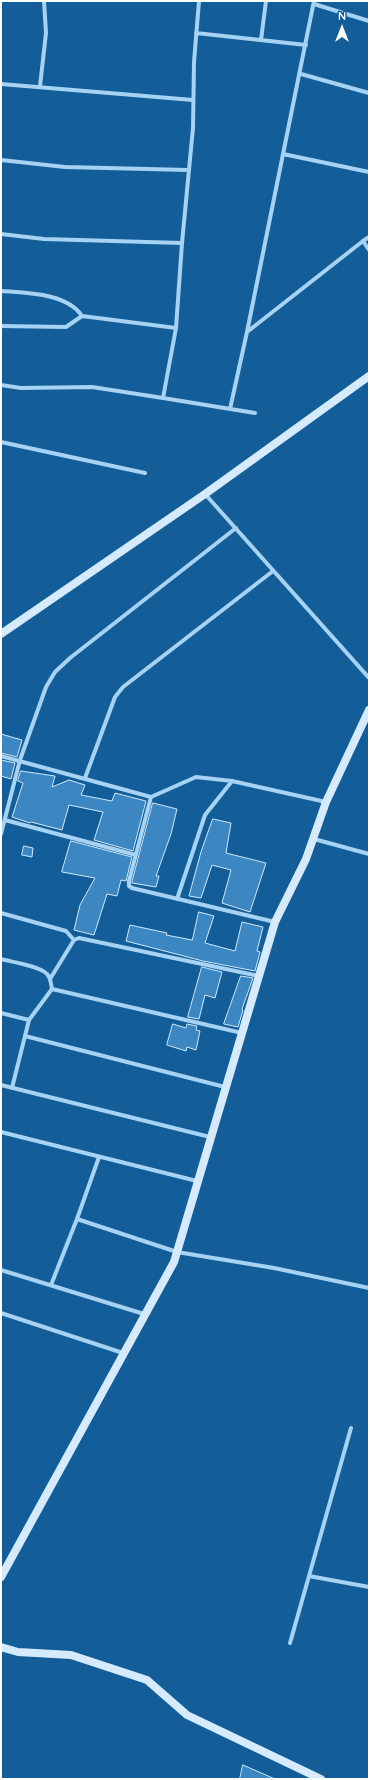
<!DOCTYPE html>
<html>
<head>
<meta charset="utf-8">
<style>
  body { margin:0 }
  #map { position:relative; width:370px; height:1780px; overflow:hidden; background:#135e99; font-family:Quicksand,sans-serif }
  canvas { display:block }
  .frame { position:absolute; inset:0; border:2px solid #fff; pointer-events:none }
  .north { position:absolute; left:322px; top:8px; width:40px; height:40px; -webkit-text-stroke:3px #135e99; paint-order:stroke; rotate:0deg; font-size:11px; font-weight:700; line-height:16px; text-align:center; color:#fff }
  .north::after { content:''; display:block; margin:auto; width:14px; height:18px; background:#fff; clip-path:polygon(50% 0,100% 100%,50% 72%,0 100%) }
</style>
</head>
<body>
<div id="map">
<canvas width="370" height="1780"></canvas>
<div class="frame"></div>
<div class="north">N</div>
</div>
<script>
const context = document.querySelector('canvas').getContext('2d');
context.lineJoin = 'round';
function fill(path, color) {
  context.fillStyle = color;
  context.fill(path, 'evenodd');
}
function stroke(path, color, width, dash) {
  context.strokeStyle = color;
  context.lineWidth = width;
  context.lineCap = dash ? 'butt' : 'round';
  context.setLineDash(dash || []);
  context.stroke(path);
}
const building = new Path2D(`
  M1 734 22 740 17 757 1 753Z
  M1 760 15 763 11 779 1 776Z
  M21 771 55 776 52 787 69 780 85 785 81 795 112 801 115 793 146 801 133 851 94 840 103 812 69 805 62 830 31 822 30 823 12 817 23 783 18 781Z
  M153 803 177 809 171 834 156 876H159L156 887 132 883Z
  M213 819 231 823 226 853 266 863 250 912 222 903 231 870 212 865 201 898 189 896 201 852Z
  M71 841 132 857 126 881 121 880 117 896 107 894 94 935 74 930 80 905 95 878 62 872Z
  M24 846 33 848 32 857 22 855Z
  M199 912 214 916 205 943 235 951 242 922 263 927 257 951 260 952 255 971 203 961 126 941 130 925 167 933 166 935 192 940Z
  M202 967 222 972 215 998 205 995 199 1019 188 1017Z
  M241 976 253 978 242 1009 243 1010 238 1027 224 1024Z
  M173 1024 186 1028 187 1024 197 1026 196 1030 200 1031 196 1050 187 1047 186 1051 167 1045Z
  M243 1765 275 1779H240Z`);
const street = new Path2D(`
  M314 4 369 21
  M196 33 306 45
  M261 40 266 1
  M301 74 369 93
  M1 84 193 100
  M40 86 46 33 44 1
  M283 154 369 172
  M1 160 65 167 188 170
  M1 234 44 239 182 243 176 328 163 398 255 413
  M363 241 369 237
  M182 243 193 128 194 62 199 1
  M1 291C27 293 67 293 82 316
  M1 326 66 327 82 316 176 328
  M247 332 314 1
  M1 385 21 388 92 387 163 398
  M230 409 247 332 363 241 369 250
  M1 442 145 473
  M205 494 369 678
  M1 756 151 797 129 881V886L132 888 275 922
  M85 778 115 697 123 687 273 571
  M151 797 196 777 232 781
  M5 820 136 855
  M1 834 20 760 46 687 55 672 70 658 236 528
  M314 839 369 854
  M177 899 205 815 232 781 326 802
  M1 913 66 931 74 940
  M1 959C12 962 40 966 47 974 51 978 51 984 52 989
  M50 979 74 940 79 938 259 976
  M1 1013 29 1020
  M25 1036 225 1087
  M1 1085 210 1137
  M12 1088 29 1020 52 989 242 1033
  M1 1132 197 1181
  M77 1219 177 1252 274 1268 369 1288
  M1 1270 144 1314
  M51 1285 77 1219 99 1157
  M1 1313 123 1353
  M309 1576 369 1587
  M290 1643 351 1428`);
const secondary = new Path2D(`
  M1 634 205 494 369 376
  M1 1577 174 1262 275 922 306 859 326 802 369 710
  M1 1647 18 1652 71 1655 147 1680 187 1715 321 1779`);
fill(building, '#3c87c1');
stroke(building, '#cee9fd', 1);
stroke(street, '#a6d2f3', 4);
stroke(secondary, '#d5ebfd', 8);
</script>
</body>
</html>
